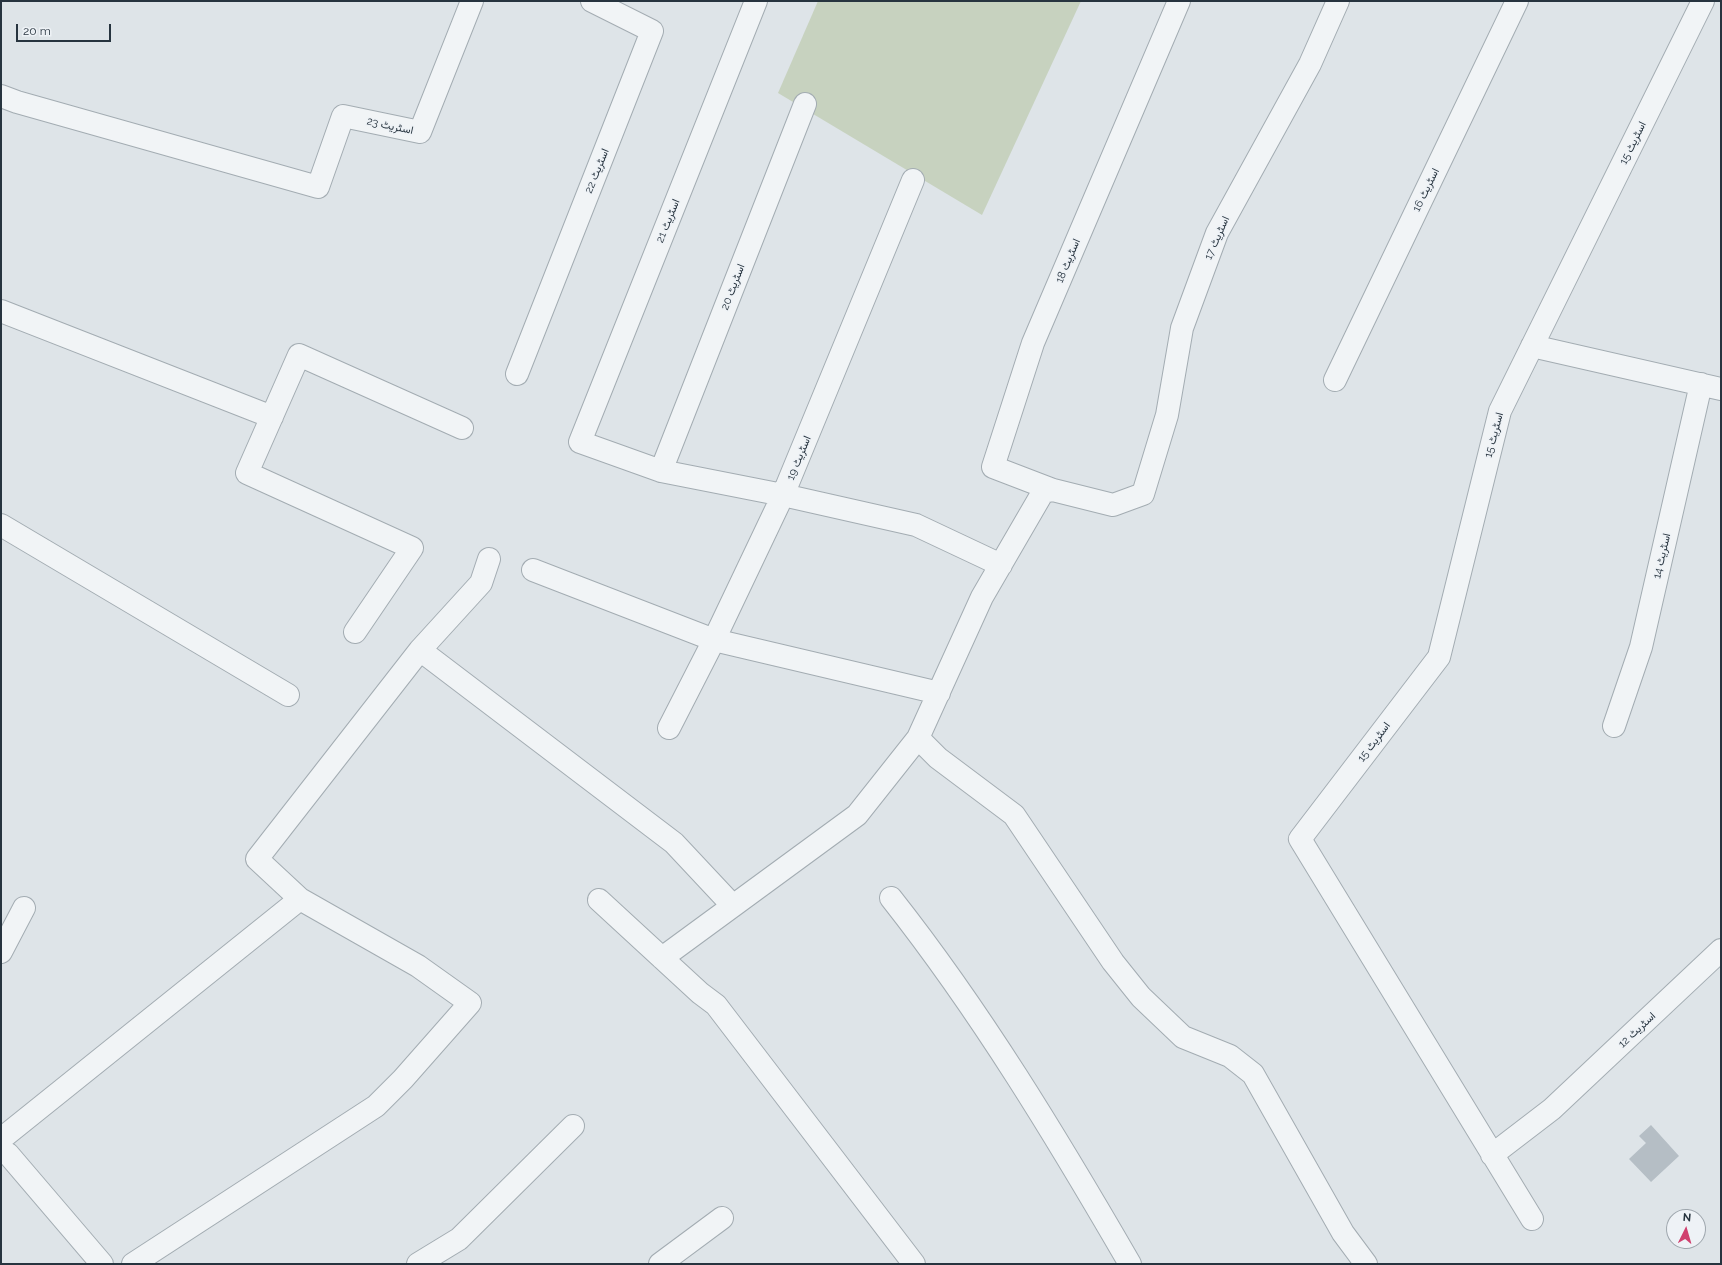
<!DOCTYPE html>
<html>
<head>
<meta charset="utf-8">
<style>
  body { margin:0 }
  #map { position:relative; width:1722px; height:1265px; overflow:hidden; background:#dee4e8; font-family:Raleway,sans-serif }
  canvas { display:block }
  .frame { position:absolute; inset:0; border:2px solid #27343f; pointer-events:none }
  .north { position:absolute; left:1666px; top:1209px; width:40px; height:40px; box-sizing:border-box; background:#eef2f6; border:1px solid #9ea6ad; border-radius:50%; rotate:5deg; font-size:11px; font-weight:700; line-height:16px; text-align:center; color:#27343f }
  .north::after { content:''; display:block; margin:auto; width:14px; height:18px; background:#d0406f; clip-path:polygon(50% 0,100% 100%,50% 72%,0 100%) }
  .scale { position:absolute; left:16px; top:24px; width:95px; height:18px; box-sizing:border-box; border:2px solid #27343f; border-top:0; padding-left:5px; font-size:12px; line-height:14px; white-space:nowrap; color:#27343f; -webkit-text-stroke:3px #eef2f6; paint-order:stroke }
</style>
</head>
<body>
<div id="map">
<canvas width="1722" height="1265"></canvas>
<div class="frame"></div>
<div class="north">N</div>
<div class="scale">20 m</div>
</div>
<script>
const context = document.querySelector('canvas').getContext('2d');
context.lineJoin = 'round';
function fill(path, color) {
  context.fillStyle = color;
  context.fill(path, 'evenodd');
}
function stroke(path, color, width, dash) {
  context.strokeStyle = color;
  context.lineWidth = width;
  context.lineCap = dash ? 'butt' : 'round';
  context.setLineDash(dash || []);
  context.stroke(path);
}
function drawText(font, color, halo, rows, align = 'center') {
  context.font = font + ' Raleway,Vazirmatn,sans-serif';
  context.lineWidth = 3;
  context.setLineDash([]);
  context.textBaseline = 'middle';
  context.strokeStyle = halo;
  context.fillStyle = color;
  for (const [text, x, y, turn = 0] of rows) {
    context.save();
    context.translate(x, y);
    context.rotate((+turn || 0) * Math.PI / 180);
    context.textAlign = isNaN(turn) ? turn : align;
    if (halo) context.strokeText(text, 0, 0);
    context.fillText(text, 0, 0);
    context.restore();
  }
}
const green = new Path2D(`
  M818 1H1081L982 215 778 93Z`);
const building = new Path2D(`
  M1651 1125 1679 1156 1651 1182 1629 1159 1646 1143 1639 1136Z`);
const minor = new Path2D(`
  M756 1 580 442 661 471 783 495 916 525 1001 565
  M1179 1 1033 343 993 467 1053 490 1113 505 1143 494 1167 415 1182 328 1217 233 1310 64 1338 1
  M1 96 17 102 318 187 343 116 420 132 472 1
  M1 311 272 417
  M1532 346 1721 389
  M517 374 652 31 592 1
  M1335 380 1517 1
  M661 471 805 104
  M1 525 288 695
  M533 570 714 640 939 693
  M355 632 412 548 247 473 299 355 462 428
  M420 650 674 843 733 906
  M1614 726 1641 647 1701 384
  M669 728 714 640 783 495 913 180
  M918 738 938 758 1014 815 1113 962 1141 997 1183 1037 1230 1056 1253 1074 1343 1233 1366 1264
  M891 898C981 1012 1057 1138 1130 1264
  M599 900 700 993 716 1005 914 1264
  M1 952 24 908
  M662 958 857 815 918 738 982 597 1043 492 1053 490
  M1 1139 300 899
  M1 1150 8 1154 102 1264
  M1492 1155 1552 1109 1721 950
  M1532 1219 1300 839 1439 657 1500 411 1703 1
  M133 1264 376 1106 403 1079 470 1003 418 966 300 899 257 859 420 650 481 583 489 559
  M418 1264 459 1239 573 1126
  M660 1264 722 1218`);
const streetNames = [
  ["اسٹریٹ 23",390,126,12],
  ["اسٹریٹ 15",1633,143,-64],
  ["اسٹریٹ 22",597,171,-68],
  ["اسٹریٹ 16",1426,190,-64],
  ["اسٹریٹ 21",668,221,-68],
  ["اسٹریٹ 17",1217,238,-66],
  ["اسٹریٹ 18",1068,261,-67],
  ["اسٹریٹ 20",733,287,-69],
  ["اسٹریٹ 15",1494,435,-75],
  ["اسٹریٹ 19",799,458,-68],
  ["اسٹریٹ 14",1662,556,-77],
  ["اسٹریٹ 15",1374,742,-53],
  ["اسٹریٹ 12",1637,1030,-43]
];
fill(green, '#c7d2bf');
fill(building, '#b5bec5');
stroke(minor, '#a3acb2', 24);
stroke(minor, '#f1f4f6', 22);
drawText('11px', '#27343f', '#eef2f6', streetNames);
</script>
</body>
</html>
